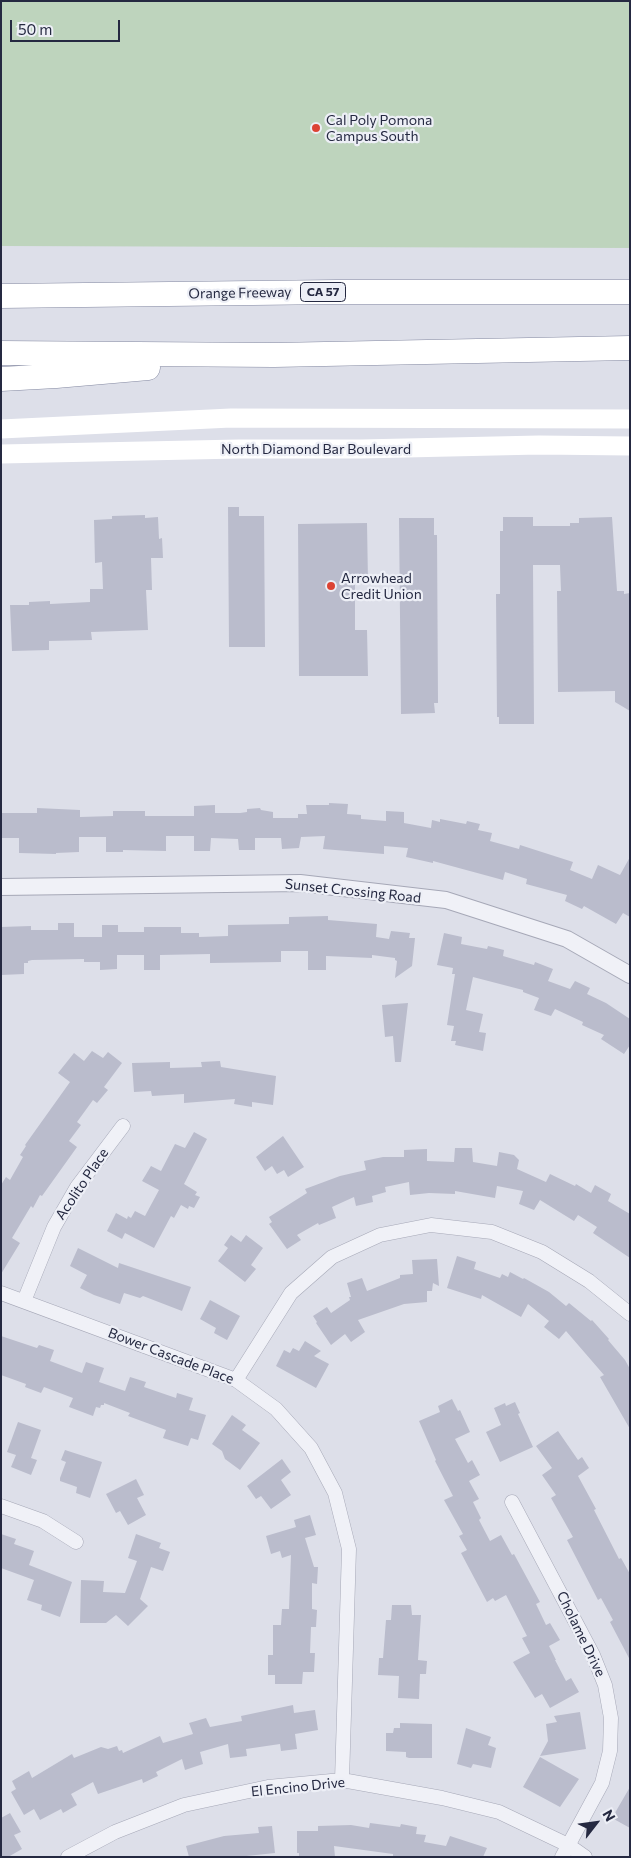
<!DOCTYPE html>
<html>
<head>
<meta charset="utf-8">
<style>
  body { margin:0 }
  #map { position:relative; width:631px; height:1858px; overflow:hidden; background:#dddfe9; font-family:Commissioner,sans-serif }
  canvas { display:block }
  .frame { position:absolute; inset:0; border:2px solid #252941; pointer-events:none }
  .north { position:absolute; left:571px; top:1798px; width:50px; height:50px; -webkit-text-stroke:4px #edeff6; paint-order:stroke; rotate:60deg; font-size:14px; font-weight:700; line-height:20px; text-align:center; color:#252941 }
  .north::after { content:''; display:block; margin:auto; width:18px; height:22px; background:#252941; clip-path:polygon(50% 0,100% 100%,50% 72%,0 100%) }
  .scale { position:absolute; left:10px; top:20px; width:110px; height:22px; box-sizing:border-box; border:2px solid #252941; border-top:0; padding-left:6px; font-size:15px; line-height:18px; white-space:nowrap; color:#252941; -webkit-text-stroke:4px #edeff6; paint-order:stroke }
</style>
</head>
<body>
<div id="map">
<canvas width="631" height="1858"></canvas>
<div class="frame"></div>
<div class="north">N</div>
<div class="scale">50 m</div>
</div>
<script>
const context = document.querySelector('canvas').getContext('2d');
context.lineJoin = 'round';
function fill(path, color) {
  context.fillStyle = color;
  context.fill(path, 'evenodd');
}
function stroke(path, color, width, dash) {
  context.strokeStyle = color;
  context.lineWidth = width;
  context.lineCap = dash ? 'butt' : 'round';
  context.setLineDash(dash || []);
  context.stroke(path);
}
function drawText(font, color, halo, rows, align = 'center') {
  context.font = font + ' Commissioner,sans-serif';
  context.lineWidth = 4.5;
  context.setLineDash([]);
  context.textBaseline = 'middle';
  context.strokeStyle = halo;
  context.fillStyle = color;
  for (const [text, x, y, turn = 0] of rows) {
    context.save();
    context.translate(x, y);
    context.rotate((+turn || 0) * Math.PI / 180);
    context.textAlign = isNaN(turn) ? turn : align;
    if (halo) context.strokeText(text, 0, 0);
    context.fillText(text, 0, 0);
    context.restore();
  }
}
const green = new Path2D(`
  M1 1H630V248L1 246Z`);
const building = new Path2D(`
  M228 507H239V516H264L265 647H229Z
  M145 515V518L158 517 159 539 162 538 163 558H151L152 590H146L148 630 91 632 92 640 49 641V650L12 651 10 605H29V602L50 601V604L90 602V589H103L102 562 95 563 94 520 112 519V516Z
  M503 517H533V526H570V523H579V518L612 517 617 591H624V594L630 593V711L615 702V691L558 692 557 591H561L560 565H533L534 724H499V717H497L496 594H500V531H503Z
  M399 518H434V535H437L438 703H434L435 713 401 714Z
  M367 523 368 582H355V630H367L368 676H299L298 524Z
  M329 803 348 804 347 814 361 815V819L386 821V811L404 812V823L431 828 432 820 440 822V819L466 824 467 821 480 824 478 830 492 833 490 841 519 849 520 845 573 862 570 870 592 879 598 865 620 875 630 857V917L623 913 616 924 584 906 582 909 565 901 567 895 526 884 527 879 505 872 503 880 433 861V863L406 857 408 848 384 846V854L323 849 325 836 301 837 299 848 282 849 281 838H255V850H239L238 839 211 838 210 851H194V836H166V851L123 850V852H106V837H79V852L56 853V854L19 853V838H1V813H37V808L80 810V817L113 816V811H145V816H194V806L215 805V813H240L247 812V809L260 808 261 810 273 812V818H298V814H307L306 805H329Z
  M328 916V920L377 924 376 937 389 939 391 931 410 933 409 938H415L412 966 395 978 397 961 395 960V958L372 955V958L326 956V970H308V951H281V962L210 963V954L160 955V970H144V955H117V969L100 970V962H84V959L32 960 28 961V963H24V974L1 975V927L31 926V930H58V923H74V937H102V925H118V932H144V927H181V933H199V937L228 936V925L289 924V917Z
  M444 933 462 937 461 944 487 949 488 946 504 950 503 956 534 965 535 962 553 969 548 981 570 989 575 981 590 988 587 994 606 1003 630 1019V1045L624 1054 601 1039 604 1035 582 1025 583 1022 555 1009 551 1016 534 1010 539 998 523 992V990L473 977 466 1010 483 1014 479 1032 486 1033 483 1051 455 1045 456 1041H451L454 1026 447 1025 455 974H452L453 968 437 965Z
  M408 1003 401 1062H395L393 1036 385 1037 382 1005Z
  M92 1051 103 1058 108 1052 122 1063 104 1087 108 1090 97 1103 93 1100 77 1122 81 1125 69 1141 77 1147 42 1196 40 1195 33 1208 31 1206 12 1238 20 1243 1 1274V1185L6 1177 10 1180 23 1157 20 1155 26 1146 25 1145 70 1082 58 1073 74 1053 84 1061Z
  M220 1061 221 1067 276 1076 273 1105 252 1102V1107L234 1104 235 1099 184 1103V1094L152 1096 151 1091 134 1092 132 1063 170 1062V1068L202 1067 201 1062Z
  M194 1132 207 1139 184 1184 197 1192 195 1195 200 1197 194 1208 189 1206 188 1209 181 1205 174 1218 171 1216 154 1248 125 1233 122 1239 107 1231 116 1213 127 1219 128 1216 131 1218 135 1211 145 1216 159 1190 142 1181 151 1166 161 1171 175 1144 185 1148Z
  M283 1136 304 1167 288 1177 284 1170 277 1174 272 1166 265 1171 256 1157Z
  M455 1148H472L473 1162 497 1166 499 1152 514 1155 519 1160 517 1169 546 1182 550 1174 575 1186 576 1184 591 1193 595 1185 611 1194 608 1201 630 1214V1258L593 1233 597 1227 578 1215 574 1221 540 1200 534 1210 519 1204 523 1191 497 1186 495 1198 455 1191V1194L429 1193 410 1195 409 1182 385 1187 386 1192 372 1196 373 1202 356 1206 354 1197 332 1207 336 1218 319 1225 318 1223 297 1235 301 1240 287 1249 269 1224 272 1222 269 1217 307 1193 305 1189 340 1176 366 1170 364 1161 383 1157H404V1150L427 1149V1161L454 1162Z
  M231 1235 241 1242 246 1235 263 1248 251 1265 256 1269 245 1282 218 1261 228 1248 224 1245Z
  M78 1248 118 1268 119 1263 191 1287 182 1311 143 1296 140 1298 124 1293 120 1304 94 1295 80 1288 87 1275 70 1266Z
  M457 1256 476 1262 474 1269 500 1278 502 1274 508 1277 510 1272 523 1279 524 1278 549 1292 566 1306 569 1303 591 1321 592 1320 609 1339 608 1340 625 1360 630 1369V1429L600 1377 604 1375 566 1331 559 1339 544 1327 549 1321 528 1304 521 1317 482 1295 481 1299 447 1288Z
  M437 1259 439 1286 433 1283 432 1291H427V1302L404 1304 358 1320 365 1332 351 1342 345 1334 331 1345 316 1323 317 1322 313 1316 327 1307 331 1313 350 1300 349 1297H351L347 1283 362 1278 367 1291 400 1278V1275L413 1274 412 1260Z
  M210 1300 240 1316 227 1340 214 1333 216 1328 200 1319Z
  M1 1336 37 1348 39 1345 54 1350 50 1361 82 1373 86 1362 104 1368 99 1382 125 1391 130 1377 146 1382 144 1387 176 1398 177 1393 193 1398 189 1410 206 1415 198 1440 191 1438 188 1446 163 1438 166 1430 128 1416 130 1413 104 1403V1405H101L100 1408 96 1407 93 1416 69 1407 73 1398 44 1387 41 1393 25 1387 26 1384 1 1375Z
  M305 1341 321 1351 314 1356 329 1364 316 1388 276 1366 284 1350 290 1353 293 1348 299 1351Z
  M452 1399 458 1411 460 1410 470 1432 455 1439 468 1463 472 1460 480 1475 469 1481 479 1499 473 1502 481 1518 479 1520 490 1541 501 1535 512 1555 514 1554 540 1602 536 1604 546 1625 550 1623 560 1640 549 1646 556 1660H555L566 1681 571 1678 579 1692 550 1708 542 1694 535 1698 513 1662 530 1653 522 1638 527 1636 506 1595 495 1601 493 1598 487 1602 461 1553 467 1550 459 1536 463 1534 444 1500 453 1496 435 1461 436 1460 419 1421 440 1412 438 1406Z
  M515 1402 520 1413 518 1414 533 1447 500 1462 486 1432 501 1425 494 1408 505 1403 506 1406Z
  M232 1415 246 1425 242 1430 260 1443 240 1470 225 1459 222 1451 212 1444Z
  M18 1422 41 1430 31 1458 37 1460 31 1475 11 1467 16 1455 7 1452Z
  M558 1431 578 1460 582 1457 589 1468 578 1476 596 1509 594 1510 619 1559 621 1558 630 1574V1660L610 1622 613 1620 601 1598 598 1600 567 1540 573 1537 551 1498 556 1495 542 1475 552 1468 536 1446Z
  M65 1450 102 1462 90 1498 76 1493 77 1487 60 1481V1478L66 1462 61 1460Z
  M282 1459 291 1472 281 1480 291 1495 271 1509 261 1496 256 1499 247 1486Z
  M136 1479 144 1495 137 1498 146 1515 128 1525 120 1511 116 1513 106 1494Z
  M310 1515 316 1535 305 1538 314 1567H318L317 1584 312 1583V1609L317 1610 316 1627H311L310 1653H315L314 1672H303L302 1684H275V1675H268V1655H273V1625H281L282 1609H289L291 1555 282 1558 280 1551 271 1554 266 1536 296 1527 294 1520Z
  M1 1534 16 1539 14 1544 34 1551 29 1565 72 1582 60 1617 41 1610 42 1605 27 1600 34 1580 1 1568Z
  M136 1534 161 1543 159 1548 170 1552 163 1571 151 1567 140 1599 148 1606 128 1626 116 1615 106 1623H80L81 1580 104 1581 103 1592 125 1593 137 1561 128 1558Z
  M392 1605H411L412 1615H421L418 1660 427 1661 426 1674H420L419 1699 398 1698 399 1676 378 1675 379 1658H383L386 1620H391Z
  M293 1705 294 1713 315 1710 318 1730 295 1734 297 1749 281 1751 280 1744 246 1749 247 1756 230 1758 228 1744 200 1752 203 1764 185 1770 182 1759 156 1772 158 1776 143 1783 142 1779 98 1794 93 1782 71 1794 77 1805 63 1813 61 1809 40 1820 34 1809 24 1815 11 1792 16 1789 12 1781 29 1771 32 1778 72 1754 74 1758 101 1747 108 1749 117 1746 119 1751 122 1750 123 1753 160 1736 163 1743 193 1734 189 1723 206 1718 210 1727 242 1721 241 1716Z
  M580 1712 586 1749 540 1756 548 1741 546 1724 557 1722 554 1716Z
  M400 1723 432 1724V1758H409L406 1757V1752L386 1751V1733H393L394 1728H400Z
  M466 1728 491 1737 488 1745 496 1748 491 1768 473 1764 471 1768 457 1764Z
  M540 1757 579 1779 560 1807 523 1787Z
  M630 1787V1828L612 1818Z
  M10 1813 21 1832 14 1835 22 1849 8 1857H1V1818Z
  M370 1823 400 1827 401 1824 417 1827 416 1834 426 1835 424 1842 446 1846 450 1836 487 1848 483 1857H393V1854L334 1846 335 1857H299V1853H297V1831H318V1826L351 1825 369 1828Z
  M272 1826 275 1853 237 1857H189L186 1846 224 1836 259 1833 258 1827Z`);
const minor = new Path2D(`
  M1 1293 236 1380 276 1409 311 1448 335 1493 349 1549 342 1780
  M24 1301 54 1227 77 1187 123 1126
  M236 1380 291 1293 332 1257 380 1235 431 1225 492 1232 542 1252 589 1281 630 1314
  M512 1502 593 1655 605 1685 611 1718 610 1751 602 1783 562 1857
  M1 1506 43 1521 76 1542
  M68 1857 115 1832 184 1805 268 1787 342 1780 442 1798 499 1812 568 1845 585 1857`);
const tertiary = new Path2D(`
  M1 887 300 883 446 900 567 939 630 975`);
const secondary = new Path2D(`
  M1 429 231 418 630 419
  M1 454 239 449H361L539 445 630 446`);
const motorway = new Path2D(`
  M1 296 337 292H630
  M1 353 274 355 630 348
  M1 379 56 376 148 368`);
const markers = [
  [316,128,5,"#dc4334"],
  [331,586,5,"#dc4334"]
];
const shields = [
  [323,292,45]
];
const shieldNames = [
  ["CA 57",323,292]
];
const poiNames = [
  ["Cal Poly Pomona",326,120],
  ["Campus South",326,136],
  ["Arrowhead",341,578],
  ["Credit Union",341,594]
];
const streetNames = [
  ["Orange Freeway",240,293,-1],
  ["North Diamond Bar Boulevard",316,449],
  ["Sunset Crossing Road",353,891,6],
  ["Acolito Place",82,1184,-56],
  ["Bower Cascade Place",171,1356,21],
  ["Cholame Drive",581,1634,64],
  ["El Encino Drive",298,1787,-6]
];
fill(green, '#bed4bd');
fill(building, '#babccc');
stroke(minor, '#a6a8b7', 15);
stroke(tertiary, '#a6a8b7', 18);
stroke(motorway, '#8388a1', 25);
stroke(minor, '#f0f1f7', 14);
stroke(tertiary, '#f0f1f7', 16);
stroke(secondary, '#fff', 19);
stroke(motorway, '#fff', 24);
for (const [x, y, r, color] of markers) {
  const dot = new Path2D();
  dot.arc(x, y, r, 0, 2 * Math.PI);
  context.fillStyle = color;
  context.fill(dot);
  stroke(dot, '#edeff6', 2);
}
for (const [x, y, w] of shields) {
  const box = new Path2D();
  box.roundRect(x - w / 2, y - 9.5, w, 19, 4);
  context.fillStyle = '#edeff6';
  context.fill(box);
  stroke(box, '#252941', 1);
}
drawText('bold 12px', '#252941', null, shieldNames);
drawText('14px', '#252941', '#edeff6', poiNames, 'left');
drawText('14px', '#252941', '#edeff6', streetNames);
</script>
</body>
</html>
